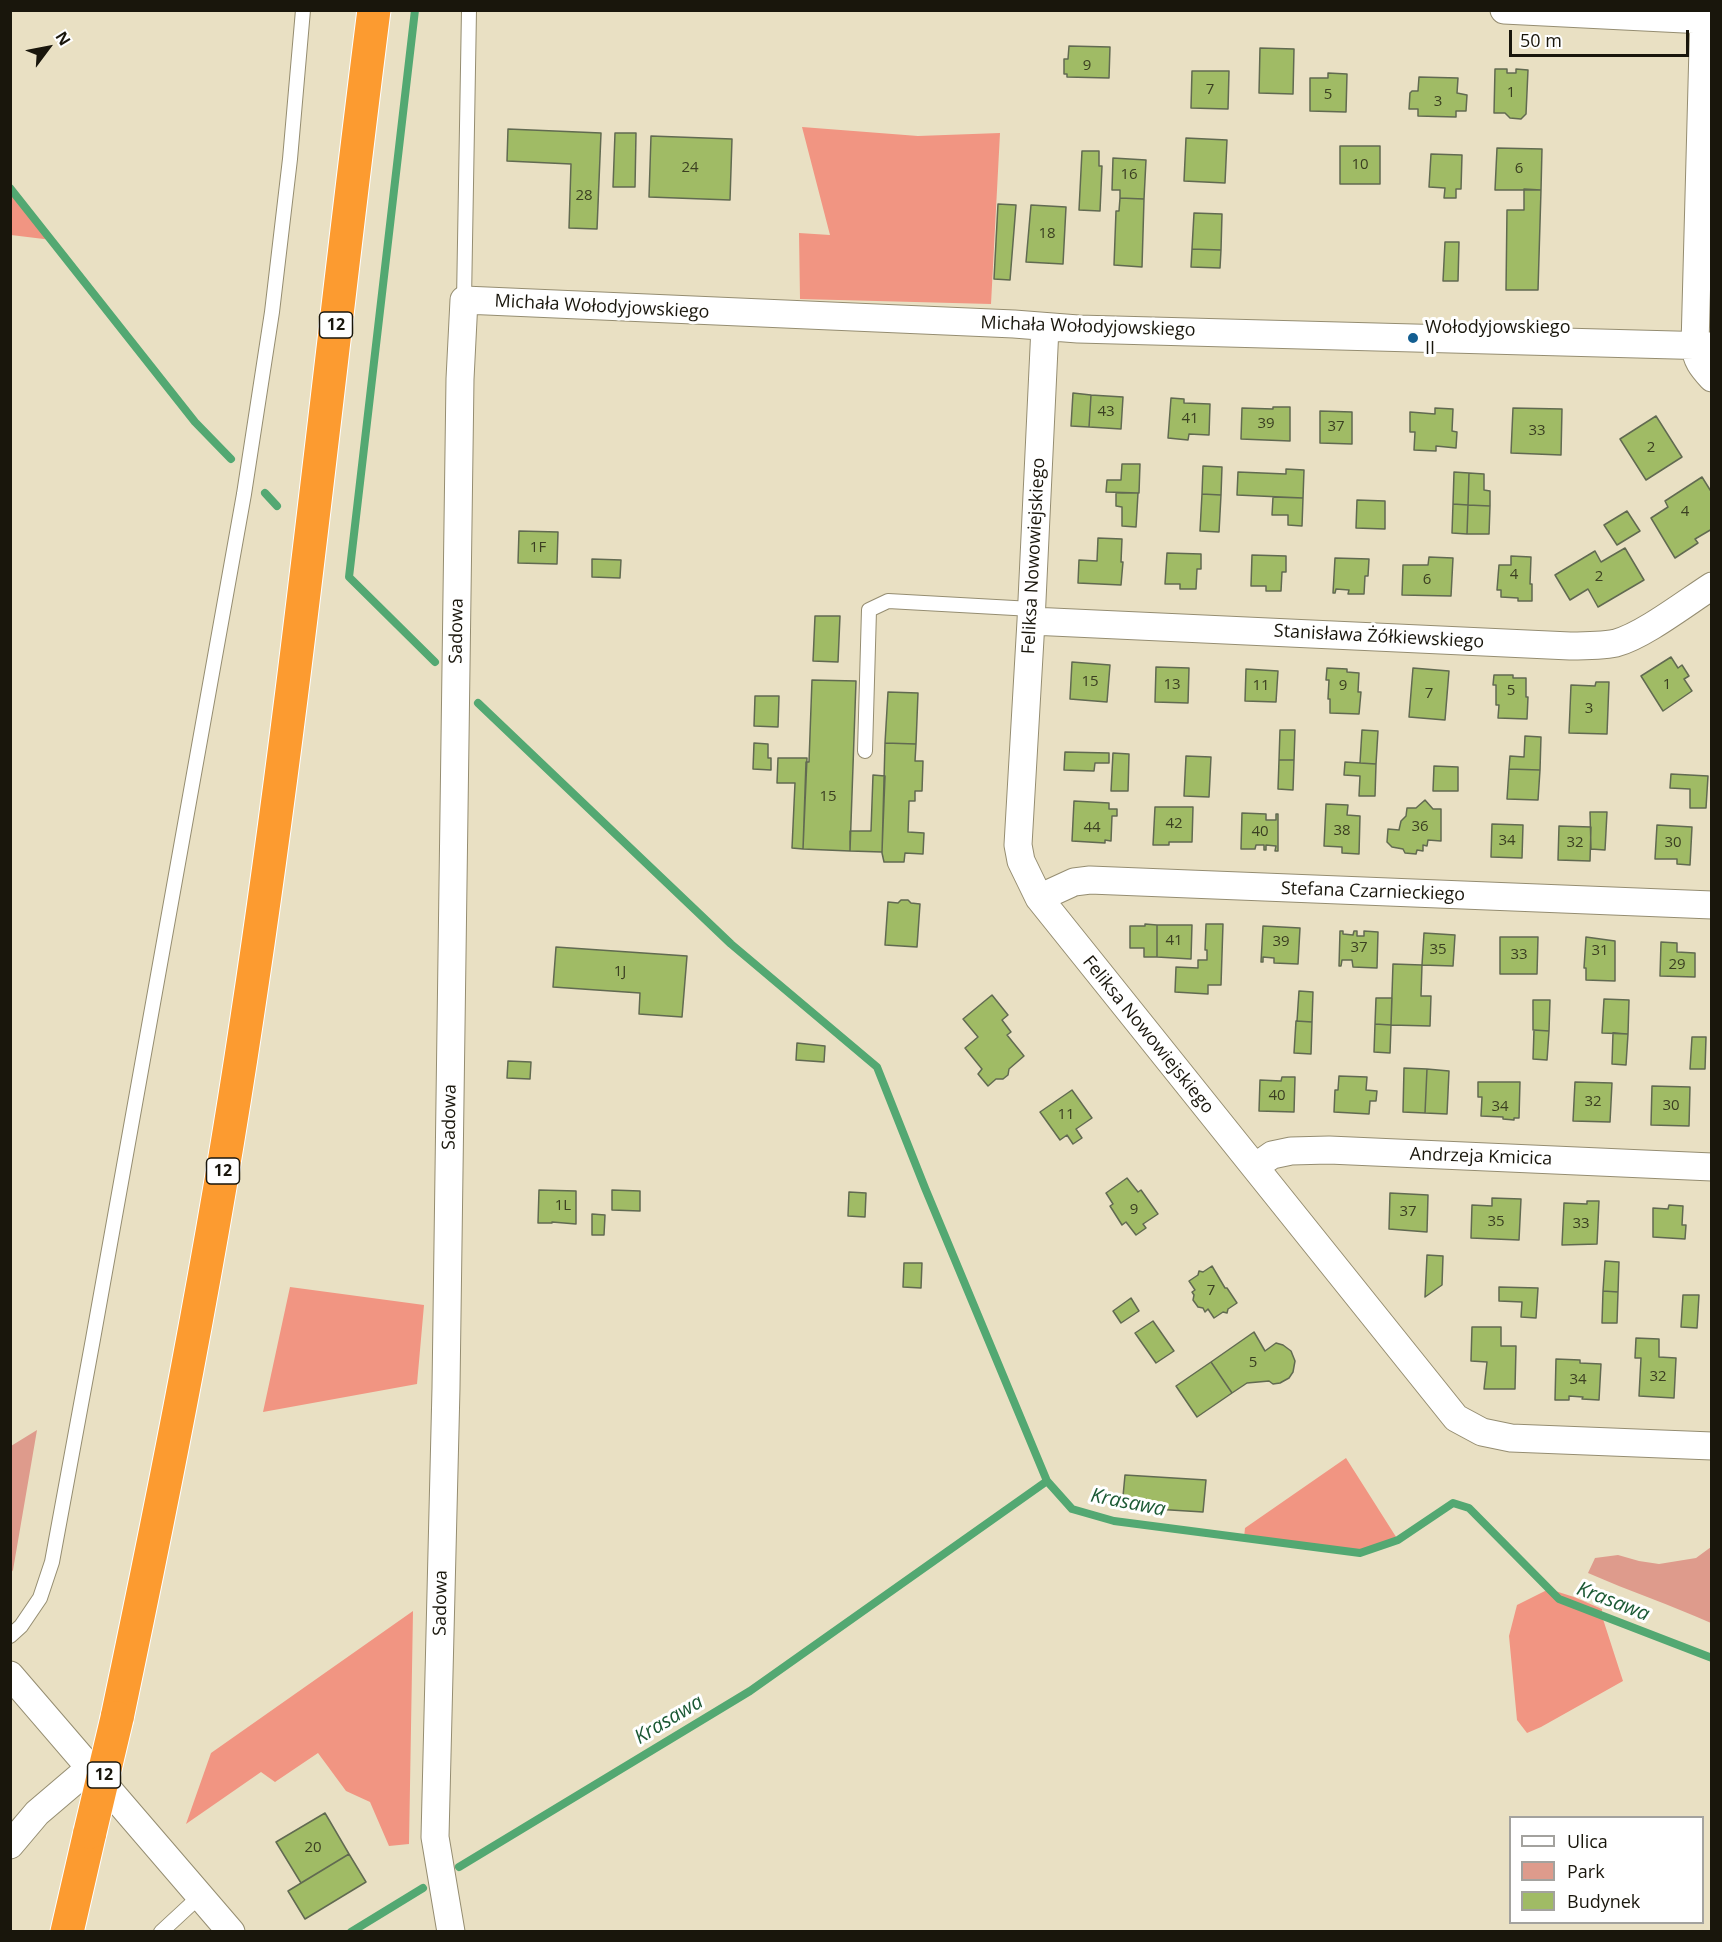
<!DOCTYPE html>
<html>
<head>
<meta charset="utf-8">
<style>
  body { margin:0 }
  #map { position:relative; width:1722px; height:1942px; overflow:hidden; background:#e9e0c3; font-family:"Open Sans",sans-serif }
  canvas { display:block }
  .frame { position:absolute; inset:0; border:12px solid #19160c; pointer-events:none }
  .legend { position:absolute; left:1509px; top:1816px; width:195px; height:108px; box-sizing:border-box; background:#fff; border:2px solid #a3a29e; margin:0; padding:8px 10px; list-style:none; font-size:18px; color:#19160c }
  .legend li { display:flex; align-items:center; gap:12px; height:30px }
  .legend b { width:30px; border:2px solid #a3a29e }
  .north { position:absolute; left:18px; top:18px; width:60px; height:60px; -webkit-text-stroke:4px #fff; paint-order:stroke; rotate:58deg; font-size:16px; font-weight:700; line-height:24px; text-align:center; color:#19160c }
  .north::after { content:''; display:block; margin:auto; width:21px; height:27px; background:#19160c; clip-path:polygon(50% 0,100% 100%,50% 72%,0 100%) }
  .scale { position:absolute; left:1509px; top:30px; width:180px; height:27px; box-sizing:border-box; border:3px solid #19160c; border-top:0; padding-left:8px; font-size:18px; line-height:21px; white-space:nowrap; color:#19160c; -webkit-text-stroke:4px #fff; paint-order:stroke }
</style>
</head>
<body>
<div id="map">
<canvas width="1722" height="1942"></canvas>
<div class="frame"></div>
<ul class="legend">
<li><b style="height:8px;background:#fff"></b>Ulica</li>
<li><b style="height:16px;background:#de9b8c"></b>Park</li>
<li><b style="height:16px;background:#a0bb65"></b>Budynek</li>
</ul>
<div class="north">N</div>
<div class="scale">50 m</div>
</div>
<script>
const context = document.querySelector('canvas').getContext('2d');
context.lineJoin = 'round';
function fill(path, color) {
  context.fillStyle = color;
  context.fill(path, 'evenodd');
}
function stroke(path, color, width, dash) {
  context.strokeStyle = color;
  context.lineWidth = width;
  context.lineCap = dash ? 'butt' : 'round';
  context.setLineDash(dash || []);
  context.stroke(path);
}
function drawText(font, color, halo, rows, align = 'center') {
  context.font = font + ' "Open Sans",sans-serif';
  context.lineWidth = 6;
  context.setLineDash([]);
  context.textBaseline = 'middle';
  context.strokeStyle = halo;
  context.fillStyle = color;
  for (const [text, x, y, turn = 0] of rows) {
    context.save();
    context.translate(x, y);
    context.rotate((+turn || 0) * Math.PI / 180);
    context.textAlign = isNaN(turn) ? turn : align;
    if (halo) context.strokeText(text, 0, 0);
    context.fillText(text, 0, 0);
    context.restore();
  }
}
const green = new Path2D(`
  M37 1430 13 1570 11 1573V1446Z
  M1711 1547V1623C1671 1605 1629 1591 1588 1573L1595 1558 1618 1555 1639 1561 1659 1564 1696 1558Z`);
const forest = new Path2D(`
  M802 127 918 136 1000 133 991 304 800 299 799 233 830 235Z
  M11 188 52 240 11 235Z
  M290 1287 424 1305 417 1384 263 1412Z
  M1346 1458 1398 1540 1360 1553 1244 1538 1245 1528Z
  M1549 1589 1574 1597 1602 1609V1616L1623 1681 1541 1727 1527 1733 1517 1720 1509 1636 1517 1605Z
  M413 1611 409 1844 389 1846 370 1802 346 1791 318 1753 275 1782 261 1772 186 1824 211 1753Z`);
const stream = new Path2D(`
  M415 10 349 577 435 662
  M10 188 195 422 231 459
  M265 493 277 506
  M478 703 731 944 877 1067 925 1188 1047 1481 1072 1509 1114 1521 1360 1553 1398 1540 1453 1503 1469 1508 1559 1599 1712 1658
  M459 1867 750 1691 1047 1481
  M351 1932 423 1888`);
const building = new Path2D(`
  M1069 46 1110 47 1109 78 1067 77V74H1064V59H1068Z
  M1260 48 1294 49 1293 94 1259 93Z
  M1495 69H1507V73H1516V69L1528 70 1526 114 1521 119 1510 118 1505 113H1494Z
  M1192 71H1229L1228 109 1191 108Z
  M1328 73 1347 74 1346 112 1310 111V78H1328Z
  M1419 77 1458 78 1457 93 1467 95 1466 111H1456V117L1418 116V109H1409L1410 93 1412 91H1418Z
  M508 129 601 133 597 229 569 228 571 164 507 161Z
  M615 133H636L635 187H613Z
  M651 136 732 139 730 200 649 197Z
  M1186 138 1227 140 1225 183 1184 181Z
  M1340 146H1380V184H1340Z
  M1497 148 1542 149 1541 190H1495Z
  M1082 151H1099V166H1102L1100 211 1079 210Z
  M1431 154 1462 155 1461 189H1456V198H1444L1445 188 1429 187Z
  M1113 158 1146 160 1144 199 1120 198V190H1112Z
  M1524 189 1541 190 1538 290H1506L1507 210H1524Z
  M1120 198 1144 199 1142 267 1114 265 1116 211H1119Z
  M998 204 1016 205 1010 280 994 279Z
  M1031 205 1066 207 1063 264 1026 262Z
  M1194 213 1222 214 1221 250 1192 249Z
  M1445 242H1459L1458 281H1443Z
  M1192 249 1221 250 1220 268 1191 267Z
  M1073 393 1091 395 1089 427 1071 426Z
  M1091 395 1123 397 1121 429 1089 427Z
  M1171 398 1184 399V403L1210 404 1209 435 1189 434 1188 440 1168 438Z
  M1273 407H1290V441L1241 439 1242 408 1273 409Z
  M1435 408 1453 409 1452 431 1457 432 1456 448 1436 446V451L1414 450 1415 432H1410V412L1435 414Z
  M1513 408 1562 409 1561 455 1511 453Z
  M1320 411 1352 412V444L1320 443Z
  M1656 416 1682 457 1646 480 1620 439Z
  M1122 464H1140L1139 493 1106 492 1107 480H1121Z
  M1203 466 1222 467 1221 495 1202 494Z
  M1286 469 1304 470 1303 498 1237 495 1238 472 1286 474Z
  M1454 472 1469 473 1468 505 1453 504Z
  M1469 473 1484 474V490L1490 491V506L1468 505Z
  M1702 477 1712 493V529L1695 539 1698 543 1675 558 1651 518 1668 507 1665 501Z
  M1116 493H1138L1136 527 1122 526V507L1116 506Z
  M1202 494 1221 495 1219 532 1200 531Z
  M1273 497 1303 498 1302 526 1288 525V515H1272Z
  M1357 500 1385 501V529L1356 528Z
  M1453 504 1468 505 1467 534 1452 533Z
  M1468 505 1490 506 1489 534H1467Z
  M1627 511 1640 531 1617 545 1604 525Z
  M519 531 558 532 557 564 518 563Z
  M1098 538 1122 539 1121 562H1123L1121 585 1078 583 1079 560 1097 561Z
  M1625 548 1644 580 1598 607 1588 589 1570 600 1555 575 1595 551 1601 562Z
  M1167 553 1201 554V569H1197L1196 589H1180V584H1165Z
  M1252 555 1286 556V572H1282L1281 591H1266V586H1251Z
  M1511 556 1531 557 1530 584H1532V601H1518V598L1501 597V590H1497L1499 565H1511Z
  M1429 557 1453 558 1451 596 1402 595 1403 565H1428Z
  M1335 558 1369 559 1368 576H1365L1364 594H1348L1349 590 1336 589 1335 593H1333Z
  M592 559 621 560 620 578 592 577Z
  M815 616H840L838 662 813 661Z
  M1671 657 1678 668 1682 665 1689 676 1684 679 1692 691 1663 711 1641 676Z
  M1072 662 1110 665 1107 702 1070 699Z
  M1156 667 1189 668 1188 703 1155 702Z
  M1327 668 1347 669V672L1359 673 1358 692H1361L1359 714 1330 713V699H1328L1329 680H1326Z
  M1413 668 1449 671 1445 720 1409 717Z
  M1246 669 1278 671 1276 702 1245 701Z
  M1494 675H1513V678H1526V697H1528L1527 719 1498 718 1499 705H1496V685H1493Z
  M812 680 856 681 850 851 803 849 806 762H809Z
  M1596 682H1609L1607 734 1569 733 1571 685 1595 686Z
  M888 692 918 693 916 744 885 743Z
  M755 696H779L778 727 754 726Z
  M1280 730H1295L1294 760H1279Z
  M1362 730 1378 731 1376 764 1360 763Z
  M1525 736 1541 737 1540 770 1509 769 1510 756 1524 757Z
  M754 743 768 744V758H771V770L753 769Z
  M885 743 916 744 915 761H923L922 791H915V801H909L908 832 924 833 923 854 905 853 904 862H884L882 853Z
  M1065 752 1109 753V763H1095L1094 771 1064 770Z
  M1113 753 1129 754 1128 791H1111Z
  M1186 756 1211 757 1209 797 1184 796Z
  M778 758H807L803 849 792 848 795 783H777Z
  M1279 760H1294L1293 790 1278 789Z
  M1345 762 1376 764 1375 796H1359L1360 776 1344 775Z
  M1434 766 1458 767V791H1433Z
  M1509 769 1540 770 1538 800 1507 799Z
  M1671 774 1708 776 1706 808H1690V789L1670 788Z
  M873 775 885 776 882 852 850 851V831H871Z
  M1425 800 1433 809H1441V841L1428 840 1427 846 1423 845V851L1417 850 1416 854 1405 853 1403 849 1392 847 1387 842 1388 829 1399 830 1401 821 1406 816 1407 808H1416Z
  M1074 801 1109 803V809H1117V816H1112L1111 841 1105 840V843L1072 841Z
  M1326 804 1348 805 1347 815 1360 816 1359 854 1342 853V847L1324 846Z
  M1155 807H1193L1192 842H1169V845H1153Z
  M1590 812H1607L1605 850 1591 849Z
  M1242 813 1266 814V820H1276V814H1278V851H1275L1276 846 1266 845V850H1264V845H1256L1255 849H1241Z
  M1492 824 1523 825 1522 858 1491 857Z
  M1657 825 1692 827 1690 865 1677 864V859H1655Z
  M1559 826 1591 827 1590 861 1558 860Z
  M901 900H908L911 903 920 904 917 947 885 945 888 902 898 903Z
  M1145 924 1157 925V957H1144V948H1130V926H1145Z
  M1206 924H1223L1221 985H1208V994L1175 992 1176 967 1198 968V960H1207V950H1205Z
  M1157 925H1192L1191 959 1157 957Z
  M1263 926 1300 928 1298 964 1274 963V958L1263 957V962H1261Z
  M1340 931H1343V934L1353 935 1354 931H1357V936H1364V931L1378 932 1377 968 1353 967 1352 960H1342L1341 966H1339Z
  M1424 933 1455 935 1453 966 1422 965Z
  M1500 937H1538L1537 974H1500Z
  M1586 937 1615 941V981L1586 980V968H1584Z
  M1661 942 1677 943V952L1695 953V977L1660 976Z
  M556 947 687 956 682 1017 639 1014 640 993 553 987Z
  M1393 964 1422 965 1421 996H1431L1430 1026 1391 1025Z
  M1299 991 1313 992 1312 1022 1297 1021Z
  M992 995 1008 1015 1002 1020 1011 1032 1007 1035 1024 1056 1009 1069 1008 1075 1003 1079H996L988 1086 978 1074 982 1069 965 1048 978 1037 963 1019Z
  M1376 998H1392L1391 1025 1375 1024Z
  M1604 999 1629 1000 1628 1034 1602 1033Z
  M1533 1000H1550L1549 1031 1533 1030Z
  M1296 1021 1312 1022 1311 1054 1294 1053Z
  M1375 1024 1391 1025 1390 1053 1374 1052Z
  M1534 1030 1549 1031 1547 1060 1533 1059Z
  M1613 1033 1628 1034 1626 1065 1612 1064Z
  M1692 1037H1706L1705 1069H1690Z
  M797 1043 825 1046 824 1062 796 1060Z
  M508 1061 531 1062 530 1079 507 1078Z
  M1404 1068 1427 1069 1425 1113 1403 1112Z
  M1427 1069 1449 1071 1447 1114 1425 1113Z
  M1339 1076 1367 1077 1366 1090 1377 1091 1376 1101H1370L1369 1114 1334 1112 1335 1090H1338Z
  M1282 1077H1295L1294 1112 1259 1111 1260 1080 1281 1081Z
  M1478 1082H1520L1519 1118H1514V1120L1503 1119V1117L1481 1116 1482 1097H1478Z
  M1575 1082 1612 1083 1610 1122 1573 1121Z
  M1652 1086 1690 1087 1689 1126 1651 1125Z
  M1072 1090 1092 1118 1076 1129 1082 1138 1073 1144 1067 1135 1060 1140 1040 1112Z
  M1127 1178 1138 1192 1141 1190 1158 1214 1143 1224 1146 1228 1136 1235 1126 1222 1122 1225 1110 1206 1113 1204 1106 1193Z
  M539 1190 576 1191V1224L552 1222V1223H538Z
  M612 1190 640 1191V1211L612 1210Z
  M849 1192 866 1193 865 1217 848 1216Z
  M1390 1193 1428 1195 1427 1232 1389 1229Z
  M1492 1198 1521 1199 1519 1240 1471 1238 1472 1205 1492 1206Z
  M1587 1201H1599L1597 1244 1562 1245 1564 1203 1587 1204Z
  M1669 1205 1683 1206 1682 1225H1686L1685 1239 1653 1237V1208L1668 1209Z
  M592 1214 605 1215 604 1235H592Z
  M1427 1255 1443 1256 1442 1285 1425 1297Z
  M1605 1261 1619 1262 1618 1292 1603 1291Z
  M904 1263H922L921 1288 903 1287Z
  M1212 1266 1225 1288H1227L1237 1303 1228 1309 1227 1313 1223 1312 1214 1318 1208 1309 1205 1312 1203 1308 1198 1307 1193 1300 1194 1295 1192 1292 1195 1290 1189 1281 1198 1275 1199 1271 1203 1272Z
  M1499 1287 1538 1288 1536 1318 1521 1317 1522 1302 1499 1301Z
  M1603 1291 1618 1292 1617 1323H1602Z
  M1683 1295H1699L1697 1328 1681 1327Z
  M1131 1298 1139 1311 1121 1323 1113 1311Z
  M1153 1321 1174 1351 1156 1363 1135 1333Z
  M1472 1327H1501V1346H1516L1515 1389H1484L1487 1362 1471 1361Z
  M1254 1332 1265 1351 1276 1343 1283 1345 1291 1351 1295 1361 1293 1372 1289 1378 1280 1383 1273 1384 1269 1381 1247 1383 1232 1393 1211 1362Z
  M1636 1338 1659 1339V1357L1676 1358 1674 1398 1639 1396 1641 1358H1635Z
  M1556 1359 1580 1360V1363L1601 1364 1599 1400 1582 1399 1583 1397 1569 1396V1400H1555Z
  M1211 1362 1232 1393 1197 1417 1176 1386Z
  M1125 1475 1206 1480 1203 1512 1122 1507Z
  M325 1813 349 1854 301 1883 276 1842Z
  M349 1854 366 1882 305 1919 288 1891Z`);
const lane = new Path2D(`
  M464 300 469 10
  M865 751 869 610 888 601 1032 609
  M10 1636 21 1626 40 1598 52 1562 93 1339 244 494 272 312 290 159 303 10
  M161 1932 201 1895`);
const street = new Path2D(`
  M1504 10 1704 20
  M1704 10 1695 345C1696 360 1702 367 1712 378
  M1045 327 1031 621 1018 845 1021 861 1039 898 1456 1418 1482 1432 1511 1438 1712 1446
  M1031 621 1570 646C1586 646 1601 646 1616 643 1643 636 1687 602 1712 586
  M1039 898 1074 882 1090 880 1712 905
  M1255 1167 1272 1155 1291 1151 1329 1150 1712 1167
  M10 1675 231 1932
  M10 1845 37 1813 91 1767
  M451 1932 435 1837 446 1388 460 379 464 300 1014 324 1078 329 1712 346`);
const highway = new Path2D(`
  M117 1718C166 1485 212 1253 247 1018 298 683 331 346 374 10
  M67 1932 90 1832`);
const highwayBridge = new Path2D(`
  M90 1832 117 1718`);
const markers = [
  [1413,338,6,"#135e91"]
];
const numberNames = [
  ["9",1087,66],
  ["7",1210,90],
  ["1",1511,93],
  ["5",1328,95],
  ["3",1438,102],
  ["10",1360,165],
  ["24",690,168],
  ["6",1519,169],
  ["16",1129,175],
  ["28",584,196],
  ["18",1047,234],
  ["43",1106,412],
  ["41",1190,419],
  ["39",1266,424],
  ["37",1336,427],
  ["33",1537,431],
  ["2",1651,448],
  ["4",1685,512],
  ["1F",538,548],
  ["4",1514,575],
  ["2",1599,577],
  ["6",1427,580],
  ["15",1090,682],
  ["13",1172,685],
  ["1",1667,685],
  ["11",1261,686],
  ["9",1343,686],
  ["5",1511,691],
  ["7",1429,694],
  ["3",1589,709],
  ["15",828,797],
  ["42",1174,824],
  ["36",1420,827],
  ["44",1092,828],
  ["38",1342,831],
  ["40",1260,832],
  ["34",1507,841],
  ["32",1575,843],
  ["30",1673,843],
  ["41",1174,941],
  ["39",1281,942],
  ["37",1359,948],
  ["35",1438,950],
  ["31",1600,951],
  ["33",1519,955],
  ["29",1677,965],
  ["1J",620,972],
  ["40",1277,1096],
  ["32",1593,1102],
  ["30",1671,1106],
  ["34",1500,1107],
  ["11",1066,1115],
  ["1L",563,1206],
  ["9",1134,1210],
  ["37",1408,1212],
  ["35",1496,1222],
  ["33",1581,1224],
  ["7",1211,1291],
  ["5",1253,1363],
  ["32",1658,1377],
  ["34",1578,1380],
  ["20",313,1848]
];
const shields = [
  [336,325,33],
  [223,1171,33],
  [104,1775,33]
];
const shieldNames = [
  ["12",336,325],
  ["12",223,1171],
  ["12",104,1775]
];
const streetNames = [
  ["Michała Wołodyjowskiego",602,307,3],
  ["Michała Wołodyjowskiego",1088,327,2],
  ["Feliksa Nowowiejskiego",1034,556,-87],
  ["Sadowa",457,631,-89],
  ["Stanisława Żółkiewskiego",1379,637,3],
  ["Stefana Czarnieckiego",1373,892,2],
  ["Feliksa Nowowiejskiego",1148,1035,51],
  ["Sadowa",450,1117,-89],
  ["Andrzeja Kmicica",1481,1157,2],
  ["Sadowa",441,1603,-89]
];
const poiNames = [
  ["Wołodyjowskiego",1425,328],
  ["II",1425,349]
];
const waterNames = [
  ["Krasawa",1128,1503,11],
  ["Krasawa",1613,1602,21],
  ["Krasawa",669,1720,-31]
];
fill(green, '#de9b8c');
fill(forest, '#f19582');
stroke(stream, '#53a872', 8);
fill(building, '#a0bb65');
stroke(building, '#616a51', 1.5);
stroke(lane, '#958d71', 16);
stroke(street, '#958d71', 29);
stroke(highway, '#fff', 35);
stroke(lane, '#fff', 14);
stroke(street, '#fff', 27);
stroke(highway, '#fc9b30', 33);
stroke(highwayBridge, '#fff', 35, []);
stroke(highwayBridge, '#fc9b30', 33);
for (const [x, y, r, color] of markers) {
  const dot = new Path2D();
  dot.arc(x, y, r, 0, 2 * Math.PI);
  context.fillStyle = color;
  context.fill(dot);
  stroke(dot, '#fff', 2);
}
drawText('15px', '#3b3f22', null, numberNames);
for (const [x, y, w] of shields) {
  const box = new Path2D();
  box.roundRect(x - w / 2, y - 13, w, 26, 4.5);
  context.fillStyle = '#fff';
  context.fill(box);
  stroke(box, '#19160c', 1.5);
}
drawText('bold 16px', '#19160c', null, shieldNames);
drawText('18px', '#19160c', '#fff', streetNames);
drawText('18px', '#19160c', '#fff', poiNames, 'left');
drawText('italic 20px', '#1b5934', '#fff', waterNames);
</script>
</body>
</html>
